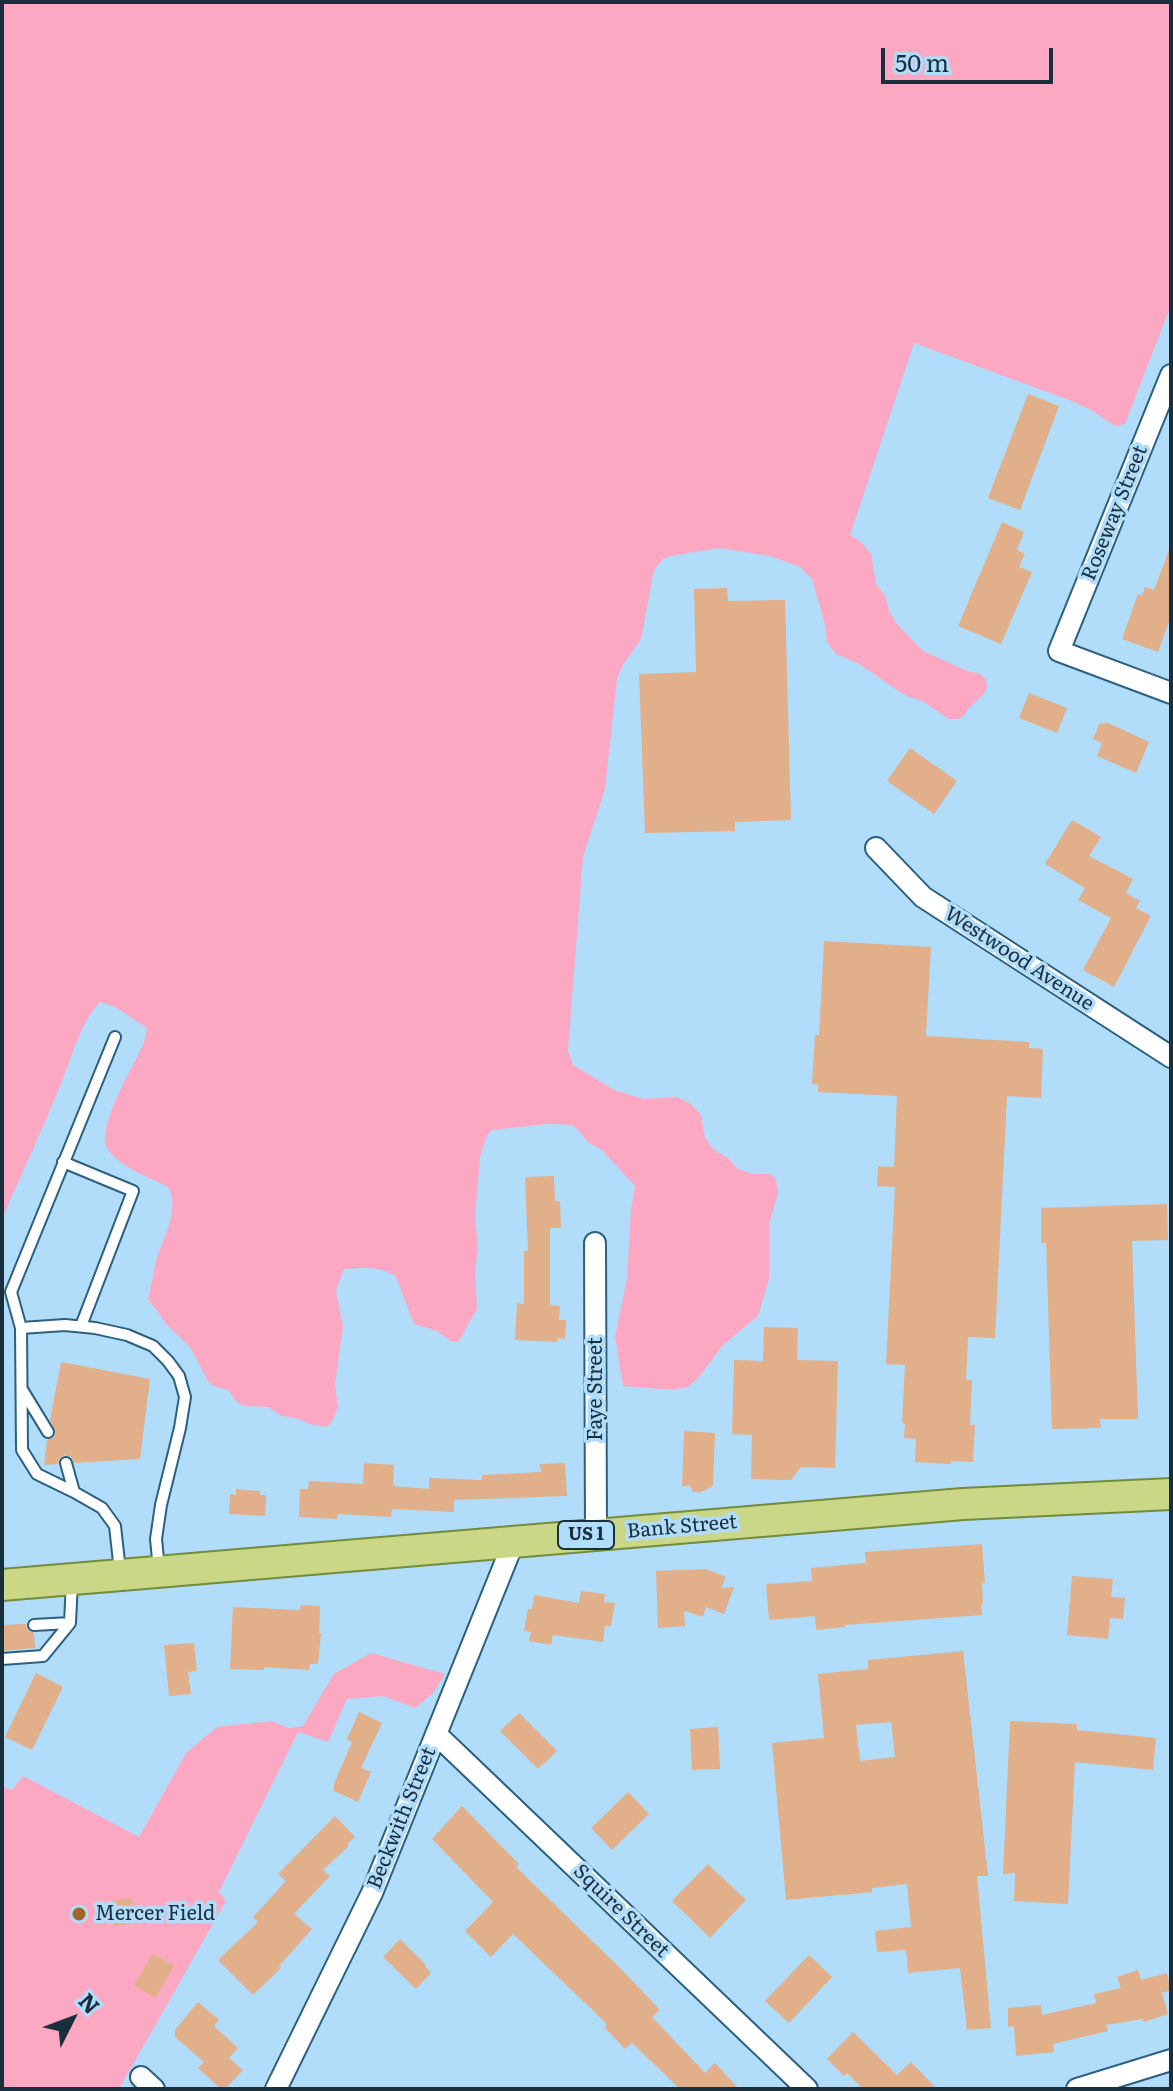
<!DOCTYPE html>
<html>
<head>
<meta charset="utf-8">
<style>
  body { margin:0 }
  #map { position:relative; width:1173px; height:2091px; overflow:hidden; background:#b1dcfa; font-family:Literata,serif }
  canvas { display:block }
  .frame { position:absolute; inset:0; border:4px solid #192f3e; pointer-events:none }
  .north { position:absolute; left:32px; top:1979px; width:80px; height:80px; -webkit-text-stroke:6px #b1dcfa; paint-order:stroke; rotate:48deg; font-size:22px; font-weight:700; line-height:32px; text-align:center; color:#192f3e }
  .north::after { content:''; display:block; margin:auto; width:28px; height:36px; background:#192f3e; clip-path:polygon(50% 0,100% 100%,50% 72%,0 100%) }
  .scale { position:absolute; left:881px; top:48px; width:172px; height:36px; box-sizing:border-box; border:4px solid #192f3e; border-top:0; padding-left:10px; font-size:24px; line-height:28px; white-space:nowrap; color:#192f3e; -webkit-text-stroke:6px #b1dcfa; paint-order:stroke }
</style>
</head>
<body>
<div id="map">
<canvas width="1173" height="2091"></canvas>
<div class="frame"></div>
<div class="north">N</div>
<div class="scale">50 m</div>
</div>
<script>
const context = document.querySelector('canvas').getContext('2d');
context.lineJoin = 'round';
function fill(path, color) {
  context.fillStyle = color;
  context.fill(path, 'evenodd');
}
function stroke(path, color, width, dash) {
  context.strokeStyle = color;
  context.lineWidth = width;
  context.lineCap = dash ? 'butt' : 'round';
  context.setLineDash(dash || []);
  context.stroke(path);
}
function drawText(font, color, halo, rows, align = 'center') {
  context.font = font + ' Literata,serif';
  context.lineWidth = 7;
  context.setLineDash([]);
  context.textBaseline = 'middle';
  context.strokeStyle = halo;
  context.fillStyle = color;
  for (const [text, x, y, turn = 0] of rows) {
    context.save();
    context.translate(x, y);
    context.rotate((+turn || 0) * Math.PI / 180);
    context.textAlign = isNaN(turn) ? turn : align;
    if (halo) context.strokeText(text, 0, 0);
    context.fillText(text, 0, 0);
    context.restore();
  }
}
const green = new Path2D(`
  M2 2H1171V305L1125 424 1115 426 1091 410 1069 400 914 343 850 535 861 542 871 554 876 584 885 596 889 611 897 624 923 651 965 670 980 674 986 679 987 687 984 694 968 709 964 716 957 719H949L922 701 906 696 859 664 836 654 827 642 825 625 812 579 800 567 770 556 719 548 671 556 663 559 654 570 641 639 623 665 617 679 605 789 583 857 568 1051 573 1065 614 1090 644 1099 677 1097 691 1104 701 1115 705 1138 714 1150 728 1158 738 1169 753 1174H769L776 1178 778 1193 769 1224V1279L758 1316 723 1345 699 1377 688 1387 672 1390 623 1386 615 1336 627 1279 631 1210 635 1186 602 1150 588 1142 578 1130 571 1125 547 1124 492 1130 487 1135 480 1157 475 1217 478 1247 475 1271 477 1309 458 1342 450 1341 437 1331 414 1324 396 1277C380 1265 363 1268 344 1269L336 1291 343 1327 335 1384 338 1407 332 1422 326 1427 310 1424 296 1418 281 1416 268 1407 244 1406 237 1402 228 1390 213 1386 208 1381 190 1347 168 1326 148 1299C151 1287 153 1274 156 1261 162 1240 181 1209 168 1187 149 1177 122 1168 109 1151 93 1131 133 1068 142 1047 145 1041 146 1035 147 1028L115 1007 100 1002C79 1025 72 1058 60 1086 42 1131 21 1175 2 1219Z
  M371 1653 445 1674 433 1693 415 1708 383 1696 347 1699 328 1742 298 1732 219 1892 226 1901 119 2089H2V1786L12 1790 23 1776 139 1837 186 1753 217 1727 271 1721 289 1728 303 1726 334 1674Z`);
const building = new Path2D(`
  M1028 394 1059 406 1020 510 988 498Z
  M1002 522 1024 532 1017 550 1025 554 1019 567 1032 572 1001 644 958 626Z
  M1169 550H1171V616L1158 652 1122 639 1138 594 1142 596 1145 587 1154 590Z
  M727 588 728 601 785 600 791 820 735 822V831L645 833 639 674 696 672 694 589Z
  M1029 693 1067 708 1057 733 1019 718Z
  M1106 722 1149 742 1136 773 1097 756 1102 743 1093 739 1100 723 1105 724Z
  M910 748 957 781 934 814 887 781Z
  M1072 820 1101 837 1089 856 1133 879 1126 893 1140 901 1136 908 1151 916 1114 987 1083 970 1111 918 1078 900 1085 888 1045 864Z
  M824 941 931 947 926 1036 1029 1042V1048L1043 1049 1041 1098 1007 1096 995 1338 968 1337 966 1380H972L970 1425H975L973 1462 951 1461V1464L915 1462 916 1439 904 1438 905 1424 902 1422 905 1365 886 1364 895 1187 877 1186 878 1166 894 1167 897 1096 818 1092V1085L812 1084 815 1035H819Z
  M554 1176 555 1201H560L561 1228H550V1305L560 1306 559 1320H566L565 1339 557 1338V1342L515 1340 517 1303 524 1304V1251H528L525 1177Z
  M1167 1204 1168 1240 1132 1241 1138 1419H1100L1101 1428 1052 1429 1046 1243H1041V1208Z
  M764 1327 798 1328 797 1360 838 1361 835 1468 801 1467 791 1480 751 1479 752 1435 732 1434 734 1360 763 1361Z
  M61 1362 150 1379 140 1459 74 1463 71 1457 65 1455 60 1458 58 1464 44 1465 47 1440 53 1438 56 1433 50 1420Z
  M684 1431 715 1433 713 1486 701 1492H693L690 1486H682Z
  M364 1463 394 1465 393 1486 429 1489V1478L482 1480V1475L541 1472 540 1464 565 1463 567 1496 454 1500V1512L392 1509 391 1517 338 1514 337 1519 299 1517 300 1489H308L309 1481 363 1484Z
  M236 1489 260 1491V1495H266L265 1516 229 1514 230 1494 236 1495Z
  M982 1544 985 1583H982L983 1604H981L982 1615 845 1625V1627L816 1630 815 1616 769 1620 766 1584 812 1581 811 1568 866 1563 865 1552Z
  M706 1569 726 1577 721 1588 734 1587 724 1614 706 1607 703 1617 684 1611 685 1626 658 1628 656 1571Z
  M1072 1576 1113 1579 1111 1597 1125 1598 1123 1619 1110 1618 1108 1639 1067 1635Z
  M581 1591 605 1594 604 1602 615 1603 611 1626 605 1625 603 1642 553 1635 551 1645 529 1641 531 1632 524 1631 528 1609H532L534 1595 579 1603Z
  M301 1605 320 1606 319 1633H321L318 1664H310L309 1670 264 1667V1670L230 1669 233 1607 300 1610Z
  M26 1624 28 1630 34 1633 35 1648 2 1651V1625Z
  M194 1643 197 1671 188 1672 191 1694 169 1696 164 1645Z
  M963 1651 988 1876H977L991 2028 967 2030 960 1968 908 1973 906 1950 877 1952 875 1931 911 1927 907 1884 872 1888V1892L786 1900 772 1743 824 1738 818 1674 868 1669V1660ZM891 1722 895 1757 860 1761 856 1725Z
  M36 1673 63 1687 32 1750 5 1737Z
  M359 1712 382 1723 361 1768 371 1772 358 1802 334 1791V1784L352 1742 347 1739Z
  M519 1713 557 1751 538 1769 500 1731Z
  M1010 1721 1077 1724V1730L1156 1738 1153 1770 1075 1762 1068 1904 1014 1901 1015 1873 1003 1874Z
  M718 1727 720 1769 692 1770 690 1729Z
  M628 1792 649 1814 612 1850 591 1828Z
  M462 1806 519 1864 516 1867 623 1971 660 2010 652 2017 705 2073 715 2063 739 2089H680L632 2043 625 2049 604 2027 607 2024 513 1934 491 1957 465 1931 493 1902 432 1839Z
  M335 1816 355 1837 347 1844 349 1846 323 1870 330 1876 294 1914 312 1929 279 1966 281 1968 253 1995 218 1960 258 1922 253 1917 286 1881 278 1874Z
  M708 1864 746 1900 710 1938 672 1901Z
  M131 1898 135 1923 114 1926 110 1901Z
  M400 1939 426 1965 425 1966 431 1973 416 1989 383 1957Z
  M153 1954 174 1966 155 1998 134 1985Z
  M809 1955 832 1977 789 2023 765 2001Z
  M1138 1970 1141 1980 1167 1973 1171 1990 1162 1993 1168 2014 1144 2022 1143 2019 1106 2025 1108 2031 1053 2044 1054 2052 1016 2056 1014 2026 1008 2027V2008L1041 2005 1042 2015 1096 2003 1094 1994 1121 1988 1117 1977Z
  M198 2002 219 2020 214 2026 238 2048 229 2058 243 2070 225 2089H221L198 2068 204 2062 175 2037V2030Z
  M853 2032 897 2075 911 2062 937 2089H863L847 2073 844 2076 827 2059Z`);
const service = new Path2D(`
  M63 1162 133 1191 81 1326
  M21 1328 11 1292 115 1037
  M23 1391 48 1432
  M66 1463 74 1492
  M120 1571 115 1526 102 1508 74 1492 37 1474 22 1450 21 1328 65 1325 95 1328 127 1335 153 1346 168 1361 179 1376 185 1397 180 1428 161 1505 156 1539 159 1569
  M34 1625 70 1623
  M2 1659 43 1656 70 1623 72 1581`);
const minor = new Path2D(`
  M1171 375 1059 651 1171 693
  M876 848 923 897 1171 1057
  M595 1243 596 1534
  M436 1734 807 2089
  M141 2077 154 2089
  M276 2089 372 1893 514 1541
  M1077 2089 1171 2060`);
const primary = new Path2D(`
  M2 1585 963 1504 1171 1494`);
const markers = [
  [79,1914,8,"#a3642c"]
];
const shields = [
  [586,1535,56]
];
const shieldNames = [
  ["US 1",586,1535]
];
const streetNames = [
  ["Roseway Street",1115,513,-68],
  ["Westwood Avenue",1019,959,33],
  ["Faye Street",596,1389,-90],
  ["Bank Street",682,1527,-5],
  ["Beckwith Street",402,1818,-68],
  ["Squire Street",621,1911,44]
];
const poiNames = [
  ["Mercer Field",95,1914]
];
fill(green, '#fda8c3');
fill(building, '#e1af89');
stroke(service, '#2b6081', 14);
stroke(minor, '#2b6081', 24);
stroke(primary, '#748b39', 34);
stroke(service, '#fff', 10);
stroke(minor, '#fff', 20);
stroke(primary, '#c9d787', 30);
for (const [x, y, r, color] of markers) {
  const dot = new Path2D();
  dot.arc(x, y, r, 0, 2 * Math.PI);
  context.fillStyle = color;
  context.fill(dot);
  stroke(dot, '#b1dcfa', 3);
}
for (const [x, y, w] of shields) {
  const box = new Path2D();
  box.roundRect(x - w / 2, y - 14, w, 28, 6);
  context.fillStyle = '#b1dcfa';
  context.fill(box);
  stroke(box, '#192f3e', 2);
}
drawText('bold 18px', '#192f3e', null, shieldNames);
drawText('20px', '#192f3e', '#b1dcfa', streetNames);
drawText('20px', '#192f3e', '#b1dcfa', poiNames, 'left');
</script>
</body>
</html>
